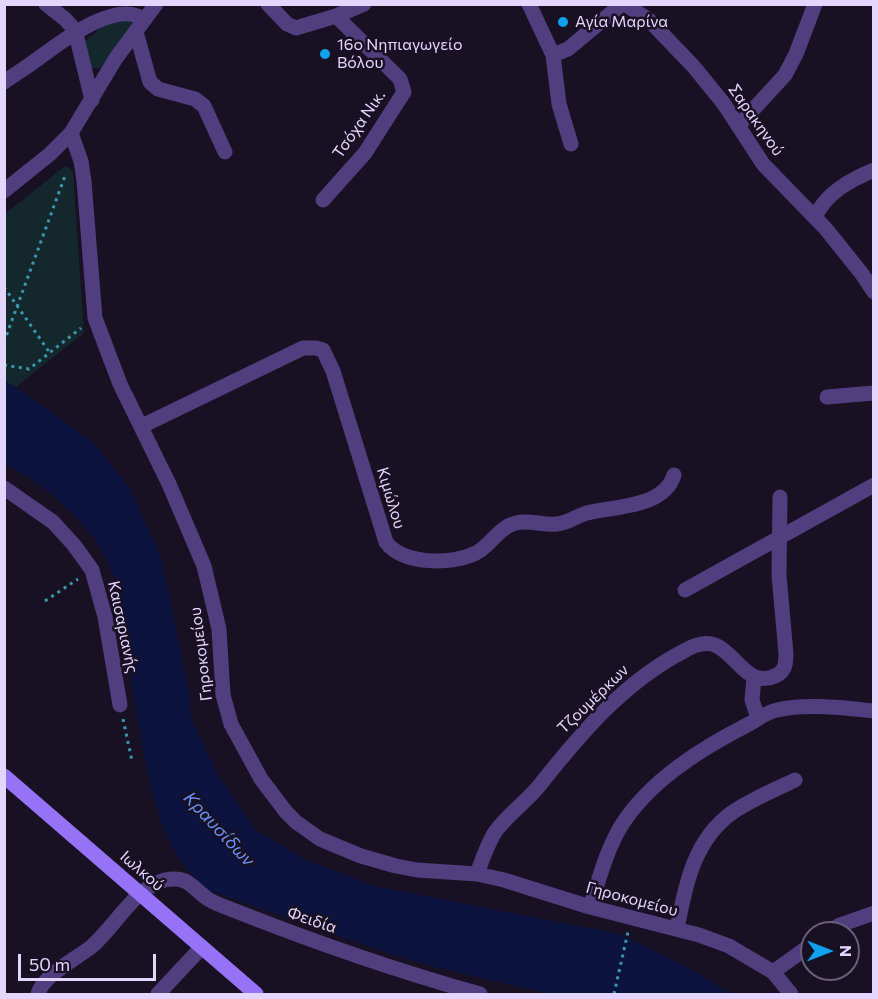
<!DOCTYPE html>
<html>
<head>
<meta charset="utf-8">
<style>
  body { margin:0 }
  #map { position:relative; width:878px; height:999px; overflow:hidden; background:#181023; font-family:Commissioner,sans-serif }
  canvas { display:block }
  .frame { position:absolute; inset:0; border:6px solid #e3d5fc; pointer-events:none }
  .north { position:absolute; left:800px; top:921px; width:60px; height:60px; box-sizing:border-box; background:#181023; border:2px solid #695f7a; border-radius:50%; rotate:90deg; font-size:16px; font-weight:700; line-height:24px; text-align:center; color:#e3d5fc }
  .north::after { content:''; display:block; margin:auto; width:21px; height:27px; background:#0fa0ee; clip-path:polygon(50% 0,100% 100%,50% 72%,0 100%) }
  .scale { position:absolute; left:18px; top:954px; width:138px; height:27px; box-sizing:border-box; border:3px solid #e3d5fc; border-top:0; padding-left:8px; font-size:18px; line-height:21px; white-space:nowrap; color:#e3d5fc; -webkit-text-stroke:4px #181023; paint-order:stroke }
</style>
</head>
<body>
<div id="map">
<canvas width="878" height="999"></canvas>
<div class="frame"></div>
<div class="north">N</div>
<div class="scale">50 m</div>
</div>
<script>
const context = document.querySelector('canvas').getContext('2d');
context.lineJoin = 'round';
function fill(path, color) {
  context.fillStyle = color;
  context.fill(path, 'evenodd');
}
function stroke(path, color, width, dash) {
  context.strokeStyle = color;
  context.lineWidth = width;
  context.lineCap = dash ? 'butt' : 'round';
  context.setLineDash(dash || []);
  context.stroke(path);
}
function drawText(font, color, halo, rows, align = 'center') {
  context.font = font + ' Commissioner,sans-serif';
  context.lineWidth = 5;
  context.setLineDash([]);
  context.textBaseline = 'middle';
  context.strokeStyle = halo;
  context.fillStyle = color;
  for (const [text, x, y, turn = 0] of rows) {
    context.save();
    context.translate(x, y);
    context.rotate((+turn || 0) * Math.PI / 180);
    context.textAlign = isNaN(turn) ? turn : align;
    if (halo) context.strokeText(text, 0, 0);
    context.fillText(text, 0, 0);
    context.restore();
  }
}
const green = new Path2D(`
  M131 16 134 27 101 68H91L83 43 104 25Z
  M64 167H68L73 171 84 333 16 387 5 381V214Z`);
const water = new Path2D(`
  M4 381 16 387 93 442 129 487 161 557 189 691 191 718 218 775 256 830 304 859 375 886 620 934 685 966 731 994H550L435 967 390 954 208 890C165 856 154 804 144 753 136 715 131 678 125 640 122 615 120 587 109 564 92 525 43 482 5 464Z`);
const path = new Path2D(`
  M4 287 50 353
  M4 342 65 176
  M4 365 29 369 81 328
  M45 601 78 579
  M123 719 132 761
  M614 994 628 932`);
const minor = new Path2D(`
  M46 4 65 19 75 30 92 100
  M268 4 287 24 296 28 336 16 364 4
  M529 4 553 55 559 104 571 144
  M625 4 649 20 694 67 724 104 763 164 826 229 862 274 874 292
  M136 32 150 82 158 89 195 99 204 106 225 152
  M553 55 568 49 622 4
  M4 82C17 73 30 65 43 55 65 39 117 0 143 19
  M738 126 785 75 796 54 815 4
  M71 133 81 161 84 181 95 318 120 384 169 484 204 566 219 629 223 695 231 724 261 779 286 812 296 822 320 839 361 856 396 866 417 870 477 874 504 880 590 907 699 935 729 946 773 972 791 994
  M323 200 365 153 404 92 400 79 336 16
  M815 217C826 193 850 180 874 170
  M827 397 874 393
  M142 426 303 348H316L323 350 333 371 386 542C403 565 452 565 476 553 491 545 499 527 516 523 529 519 543 526 557 524 568 523 576 516 587 513 614 506 664 508 674 475
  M4 488 53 522 74 545 92 570 105 617 120 705
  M685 590 874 485
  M754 677 752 700 758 718
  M477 874C482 860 487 845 495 832 507 815 526 802 539 786 581 733 624 682 684 651 694 645 704 641 715 645 737 654 747 688 775 676 785 672 786 664 786 654L779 575 780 497
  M590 907C599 880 606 851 621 826 650 780 702 748 749 724 758 719 767 712 777 710 806 703 844 708 874 711
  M677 929C685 886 694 839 733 812 752 799 774 790 795 780
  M827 933 840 925 874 913
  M773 972 812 944
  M38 994C42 976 76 959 91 947 114 928 135 887 165 880 188 875 192 888 208 899 216 904 225 907 233 910 314 942 397 971 480 994
  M158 994 202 947`);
const tertiary = new Path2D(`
  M4 191 50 154 71 133 116 58 156 4`);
const secondary = new Path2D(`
  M4 776 256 994`);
const markers = [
  [563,22,6,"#0fa0ee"],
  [325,54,6,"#0fa0ee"]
];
const poiNames = [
  ["Αγία Μαρίνα",575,22],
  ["16ο Νηπιαγωγείο",337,45],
  ["Βόλου",337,63]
];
const streetNames = [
  ["Σαρακηνού",756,120,55],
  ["Τσόχα Νικ.",359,124,-55],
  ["Κιμώλου",391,498,73],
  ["Καισαριανής",123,627,78],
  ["Γηροκομείου",201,654,-97],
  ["Τζουμέρκων",593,699,-44],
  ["Ιωλκού",142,871,41],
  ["Γηροκομείου",632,899,15],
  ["Φειδία",312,920,19]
];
const waterNames = [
  ["Κραυσίδων",219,829,47]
];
fill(green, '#13272d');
fill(water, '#0d133f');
stroke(path, '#3798ae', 3, [3, 4.5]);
stroke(minor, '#503e7f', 15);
stroke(tertiary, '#503e7f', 15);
stroke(secondary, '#9672f6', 15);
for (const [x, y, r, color] of markers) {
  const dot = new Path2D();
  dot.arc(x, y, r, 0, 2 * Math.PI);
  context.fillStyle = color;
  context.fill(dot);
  stroke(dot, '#181023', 2);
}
drawText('16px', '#e3d5fc', '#181023', poiNames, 'left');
drawText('16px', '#e3d5fc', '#181023', streetNames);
drawText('italic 18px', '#6992f6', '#181023', waterNames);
</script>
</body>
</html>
